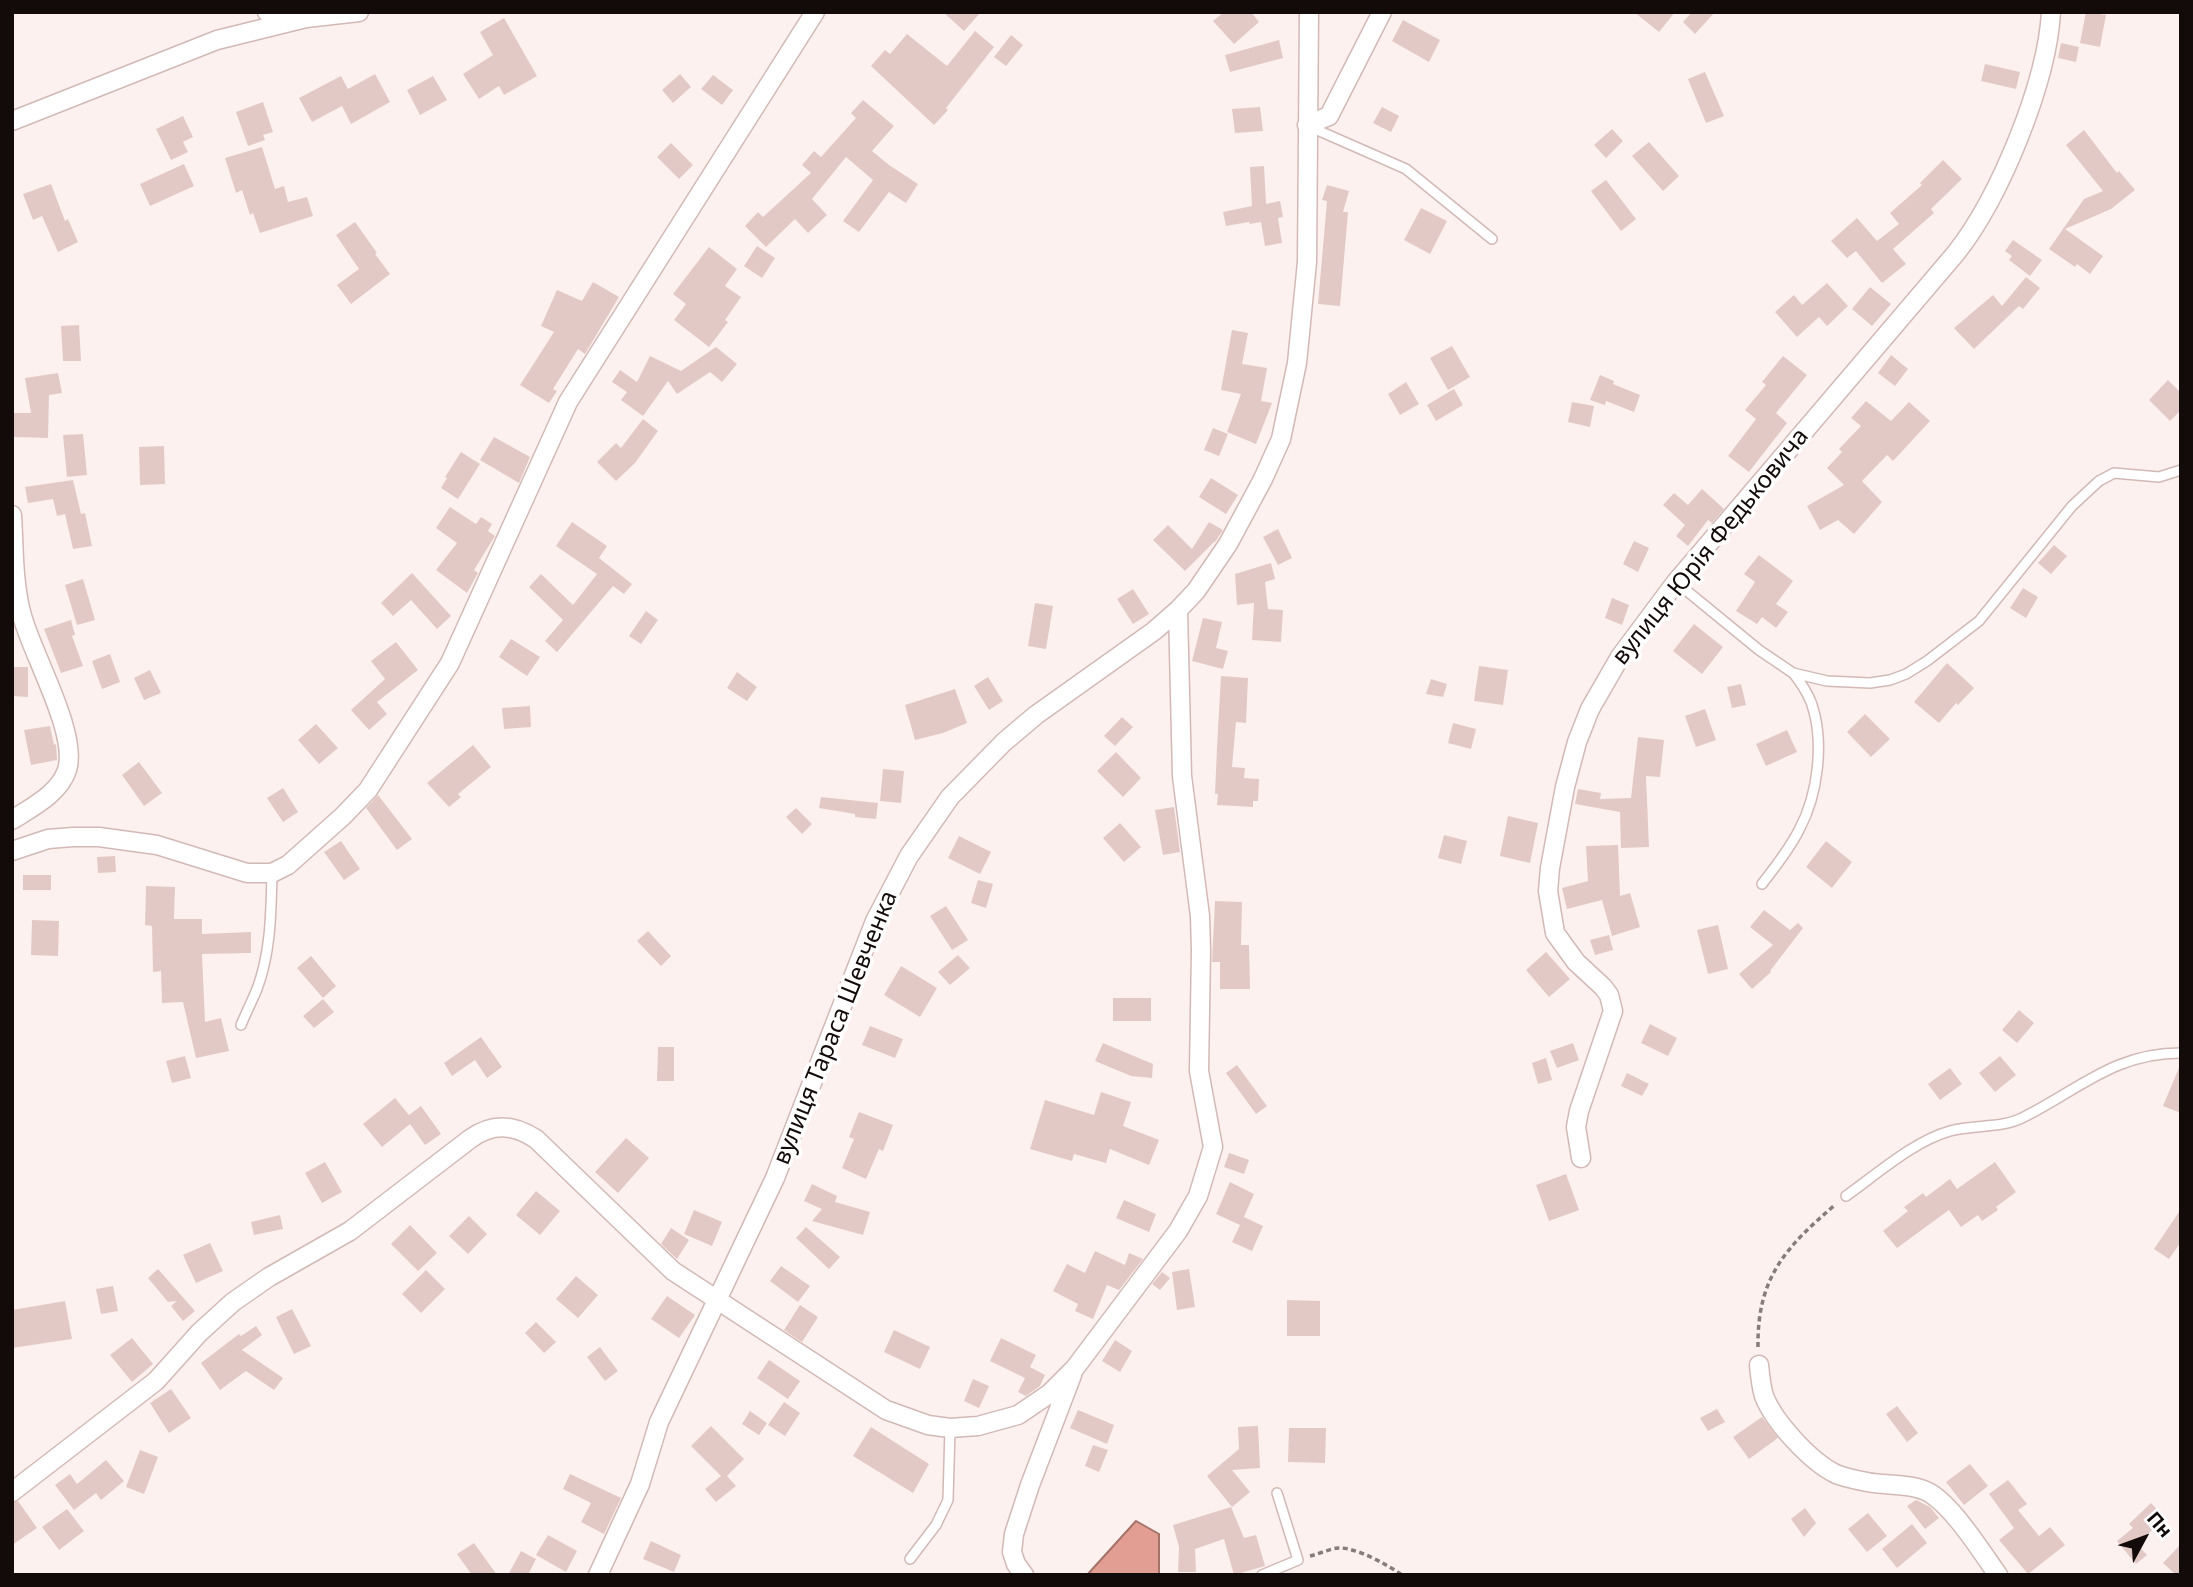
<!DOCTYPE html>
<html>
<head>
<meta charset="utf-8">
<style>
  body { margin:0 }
  #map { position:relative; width:2193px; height:1587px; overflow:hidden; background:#fcf1ef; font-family:"Noto Sans",sans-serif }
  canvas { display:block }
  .frame { position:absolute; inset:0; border:14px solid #130b09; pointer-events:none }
  .north { position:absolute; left:2109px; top:1503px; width:70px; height:70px; -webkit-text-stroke:5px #fff; paint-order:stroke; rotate:49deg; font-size:19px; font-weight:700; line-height:28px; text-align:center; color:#130b09 }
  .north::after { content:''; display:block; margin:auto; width:24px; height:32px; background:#130b09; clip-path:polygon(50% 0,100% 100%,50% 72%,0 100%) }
</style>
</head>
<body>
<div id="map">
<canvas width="2193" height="1587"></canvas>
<div class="frame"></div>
<div class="north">Пн</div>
</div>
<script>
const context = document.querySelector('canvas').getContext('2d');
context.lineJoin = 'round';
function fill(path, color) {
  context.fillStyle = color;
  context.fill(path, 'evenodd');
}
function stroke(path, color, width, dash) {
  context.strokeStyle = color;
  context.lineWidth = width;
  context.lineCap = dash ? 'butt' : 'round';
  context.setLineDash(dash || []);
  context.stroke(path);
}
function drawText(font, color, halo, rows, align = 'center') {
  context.font = font + ' "Noto Sans",sans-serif';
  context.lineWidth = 7;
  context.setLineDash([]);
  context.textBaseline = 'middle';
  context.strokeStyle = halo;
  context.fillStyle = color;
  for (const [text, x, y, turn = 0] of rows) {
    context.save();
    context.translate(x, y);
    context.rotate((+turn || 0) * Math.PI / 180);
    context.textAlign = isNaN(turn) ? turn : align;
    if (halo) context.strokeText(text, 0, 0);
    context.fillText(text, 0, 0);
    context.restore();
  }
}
const water = new Path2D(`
  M1136 1521 1159 1534V1575H1087Z`);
const building = new Path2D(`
  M943 12H981L964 31Z
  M1224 12H1251L1259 22 1234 44 1213 21Z
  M1634 12H1675L1659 32Z
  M1692 12H1715L1695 34 1683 22Z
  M2086 12 2106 15 2100 47 2080 43Z
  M504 18 537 76 504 95 499 86 479 99 463 74 493 55 480 32Z
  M1403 20 1440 40 1429 62 1392 41Z
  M975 31 994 47 946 108 948 110 934 125 871 66 885 50 890 54 907 34 947 66Z
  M1011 35 1023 45 1006 66 994 57Z
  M1279 40 1283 58 1230 72 1225 55Z
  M2061 43 2079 47 2076 62 2058 58Z
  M1985 64 2020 72 2016 89 1981 81Z
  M1705 72 1724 116 1706 123 1688 79Z
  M375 74 390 102 351 124 342 106 312 122 299 98 341 76 348 89Z
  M680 74 691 87 673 103 662 90Z
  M713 75 733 90 722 105 701 89Z
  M433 76 447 100 420 115 407 90Z
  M863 100 894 126 872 151 889 165 918 184 906 203 889 192 859 232 843 221 873 180 846 157 812 199 827 215 808 233 795 219 766 247 745 226 758 212 763 217 811 173 802 165 814 151 821 157 856 118 851 113Z
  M263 102 273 132 263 135 265 140 248 146 236 112Z
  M1260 107 1263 131 1235 133 1232 109Z
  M1382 107 1399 116 1391 132 1373 123Z
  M183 116 193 137 183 142 188 152 171 160 156 129Z
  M1612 129 1623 141 1606 158 1594 145Z
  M2084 130 2117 173 2119 171 2135 190 2111 209 2065 229 2103 256 2090 274 2077 264 2075 267 2049 249 2084 199 2103 191 2066 145Z
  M1649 142 1679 176 1663 191 1632 156Z
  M671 143 693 165 679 179 657 157Z
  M262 147 275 189 284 186 288 202 307 197 313 216 260 233 253 213 250 215 242 190 236 193 225 158Z
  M1943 160 1962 179 1931 209 1934 213 1893 249 1906 264 1882 283 1856 251 1847 258 1831 241 1857 218 1877 241 1899 224 1890 213 1922 185 1920 183Z
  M184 164 194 186 150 206 140 184Z
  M1264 166 1266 204 1280 201 1283 217 1278 218 1282 243 1265 246 1261 222 1250 224 1249 222 1226 226 1223 212 1252 206 1250 167Z
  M1606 180 1636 219 1621 231 1591 191Z
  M51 184 65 221 68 219 78 242 58 252 42 216 33 220 23 194Z
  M1327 185 1349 191 1343 212H1348L1340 306 1318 304 1327 201 1322 200Z
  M1421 208 1447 221 1430 254 1404 240Z
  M355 222 377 253 375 254 390 274 351 304 337 285 359 269 336 235Z
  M2013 240 2042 260 2030 276 2009 260 2012 256 2005 251Z
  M757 246 775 258 762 278 744 266Z
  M709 247 737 269 725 286 741 297 725 320 728 322 709 347 674 320 686 304 673 294Z
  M2026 277 2040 288 2023 309 2019 306 1974 349 1954 328 1993 295 2002 306Z
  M593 282 619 297 585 354 578 349 553 389 557 391 549 403 520 385 554 332 541 326 557 290 582 301Z
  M1827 283 1848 306 1827 326 1819 317 1797 337 1775 312 1794 295 1802 305Z
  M1870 287 1891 304 1872 326 1852 309Z
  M79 325 81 361H63L61 326Z
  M1232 330 1248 333 1242 364 1267 368 1261 401 1272 403 1256 444 1227 432 1241 394 1221 390Z
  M1452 346 1470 377 1448 390 1430 358Z
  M716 347 737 364 722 382 710 372 677 394 668 381 643 416 621 400 627 392 612 382 620 370 637 382 650 356 681 371Z
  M1891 355 1908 369 1895 386 1878 373Z
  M1783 356 1807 375 1776 413 1787 423 1749 472 1728 456 1756 419 1745 410 1766 385 1762 382Z
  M58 373 62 393 49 395 48 438 14 437V413H31L25 378Z
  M1600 375 1614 381 1613 384 1640 395 1634 412 1606 401 1605 405 1590 400Z
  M2168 380 2181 393V410L2170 421 2149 400Z
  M1406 382 1419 404 1400 415 1388 394Z
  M1454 389 1463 405 1436 421 1427 405Z
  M1866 401 1891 421 1909 402 1930 421 1893 461 1887 455 1862 481 1882 502 1854 534 1838 520 1820 530 1807 506 1844 485 1827 468 1842 452 1839 449 1861 426 1851 418Z
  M1572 402 1594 406 1590 427 1568 422Z
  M643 419 658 431 635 463 616 481 597 462 616 443 621 448Z
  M1213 428 1228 434 1219 456 1204 450Z
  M83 434 87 475 67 477 63 435Z
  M494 437 530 457 519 483 480 460Z
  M164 446 165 484 140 485 139 447Z
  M461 452 480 464 458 499 441 488 447 478 445 477Z
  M1211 478 1238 495 1226 514 1199 497Z
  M73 480 81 514 85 513 92 546 73 549 65 514 57 516 53 499 28 503 25 487Z
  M1702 489 1724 509 1712 523 1708 520 1688 546 1676 536 1685 525 1663 505 1674 493 1688 505Z
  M450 507 476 524 481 517 492 524 488 531 495 536 474 570 478 573 467 593 436 570 457 543 436 528Z
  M572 522 607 546 599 558 632 584 624 594 613 586 557 652 545 641 563 620 529 587 541 574 573 605 597 574 556 546Z
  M1209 522 1223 530 1215 542H1214L1185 571 1153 540 1168 525 1192 549Z
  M1278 529 1292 558 1278 565 1263 537Z
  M1634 541 1649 548 1638 572 1623 564Z
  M2054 545 2067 556 2051 574 2038 563Z
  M1759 555 1793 581 1776 604 1788 612 1776 628 1762 617 1757 624 1736 611 1755 582 1744 574Z
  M1271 563 1275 579 1265 582 1268 609 1283 610 1281 642 1252 640 1254 603 1237 605 1235 574Z
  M412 573 451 616 437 629 411 600 393 616 381 603Z
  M83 579 95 620 77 625 65 585Z
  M2023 588 2038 597 2026 618 2010 608Z
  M1133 589 1149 614 1133 624 1117 599Z
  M1612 598 1629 605 1622 625 1605 618Z
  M1035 603 1053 606 1046 649 1028 646Z
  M646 611 658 620 641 644 629 636Z
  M1203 618 1222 622 1216 648 1228 651 1223 669 1192 661Z
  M71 620 75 635 72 636 83 666 61 673 44 629Z
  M1694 624 1723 647 1702 674 1673 651Z
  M511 639 540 657 527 676 499 657Z
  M396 642 418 670 377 702 387 714 369 730 351 710 385 679 371 661Z
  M110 654 120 682 102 689 92 661Z
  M1947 663 1974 688 1958 705 1956 703 1939 723 1914 702Z
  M1479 666 1508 670 1503 705 1474 701Z
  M12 667H28V697L12 696Z
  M150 670 161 693 144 700 134 678Z
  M737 672 757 687 747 701 727 688Z
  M1221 676 1248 678 1246 723 1236 722 1232 767 1245 768 1244 778 1259 779 1258 801H1253V807L1217 805 1218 794H1215L1217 747Z
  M988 677 1003 701 989 710 974 686Z
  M1431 679 1447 684 1443 697 1426 694Z
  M1741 684 1746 705 1732 708 1727 687Z
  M955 689 967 723 943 733 915 740 905 705Z
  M530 706 531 727 504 729 502 708Z
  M1705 709 1716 740 1696 747 1685 716Z
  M1865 714 1890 739 1871 757 1847 732Z
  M1122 717 1133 727 1115 746 1104 736Z
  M1453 723 1476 729 1471 749 1448 743Z
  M316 724 338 748 319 764 298 740Z
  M50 726 54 745 56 744 57 760 31 765 24 730Z
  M1787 730 1797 752 1766 766 1756 744Z
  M1638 737 1664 740 1660 777 1646 776 1649 847 1621 848 1620 812 1575 804 1578 789 1601 793 1600 799 1631 798Z
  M473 745 491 767 458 794 461 797 449 807 427 783Z
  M1116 752 1141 778 1123 797 1097 771Z
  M139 762 162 793 144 806 122 775Z
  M883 769 904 771 901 803 880 801Z
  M283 788 298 812 283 822 267 798Z
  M378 795 412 839 397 850 366 808Z
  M821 797 878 803 876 819 855 817V814L819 808Z
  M1174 807 1180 852 1163 855 1155 810Z
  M796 808 812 824 802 834 786 817Z
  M1508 816 1538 823 1530 863 1500 856Z
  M1120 823 1141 847 1124 862 1103 838Z
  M1444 835 1467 841 1461 864 1438 858Z
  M959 836 991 852 980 874 948 858Z
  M341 841 360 869 344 880 324 852Z
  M1826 841 1852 862 1832 888 1806 867Z
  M1618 845 1620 896 1630 893 1640 927 1612 936 1602 900 1567 909 1562 888 1588 881 1586 846Z
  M115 856 116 872 98 873 97 857Z
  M23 875H51V890H23Z
  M978 880 993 884 986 908 971 903Z
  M146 886 175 887 174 919H202V934L251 932V953L202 954 205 1022 221 1018 229 1051 196 1058 183 1002 162 1003 161 971 153 972 152 926 145 925Z
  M1215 901 1242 902 1241 945H1249L1250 989H1220V962H1212Z
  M946 906 968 940 952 950 930 916Z
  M1764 910 1790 930 1798 923 1803 928 1770 971 1771 972 1752 989 1739 974 1773 945 1750 927Z
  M32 920 59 921 58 956 31 955Z
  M1718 925 1728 969 1708 974 1697 930Z
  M648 931 671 956 661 966 637 941Z
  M1609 935 1613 950 1595 955 1590 940Z
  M1546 952 1570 979 1549 997 1526 970Z
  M958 955 970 968 950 985 938 972Z
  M311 956 336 986 323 998 297 968Z
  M901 966 937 988 920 1017 884 995Z
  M1113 998H1151V1021H1113Z
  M323 999 334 1012 314 1028 303 1016Z
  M2019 1010 2034 1023 2017 1043 2002 1030Z
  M1650 1024 1677 1038 1668 1056 1641 1043Z
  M870 1026 903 1039 895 1058 862 1045Z
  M481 1037 502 1067 487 1078 475 1060 452 1076 444 1063Z
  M1103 1043 1153 1064 1152 1078 1131 1076 1095 1061Z
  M1573 1043 1579 1060 1557 1068 1550 1051Z
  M658 1047H674V1081H657Z
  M185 1056 191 1078 172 1083 166 1061Z
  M2000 1056 2016 1075 1995 1092 1979 1073Z
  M1546 1058 1552 1080 1538 1084 1532 1063Z
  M2181 1063V1113L2163 1106Z
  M1237 1065 1267 1106 1256 1114 1226 1073Z
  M1950 1068 1962 1084 1940 1100 1928 1084Z
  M1627 1073 1649 1084 1642 1096 1621 1086Z
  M1101 1092 1131 1102 1123 1126 1159 1140 1149 1165 1110 1149 1106 1163 1074 1154 1072 1161 1030 1149 1045 1100 1094 1115Z
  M395 1098 409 1115 421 1106 441 1134 425 1145 410 1124 382 1147 363 1124Z
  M859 1112 893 1125 883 1151 879 1149 866 1179 842 1168 854 1139 849 1137Z
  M626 1138 649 1158 618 1193 595 1172Z
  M1229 1153 1249 1160 1244 1174 1224 1167Z
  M325 1162 342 1192 322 1203 305 1173Z
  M1995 1162 2016 1192 1996 1207 1998 1210 1982 1221 1978 1215 1961 1227 1949 1210 1897 1248 1883 1231 1908 1211 1904 1207 1923 1193 1926 1197 1950 1179 1957 1189Z
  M1566 1174 1579 1210 1549 1221 1536 1185Z
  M1230 1182 1254 1194 1243 1219 1244 1217 1263 1226 1252 1251 1232 1242 1240 1225 1216 1214Z
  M812 1184 837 1196 835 1202 870 1212 863 1235 812 1221 822 1209 804 1201Z
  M536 1191 560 1211 540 1235 516 1215Z
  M1124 1200 1156 1214 1149 1232 1116 1218Z
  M2181 1209V1242L2169 1259 2154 1249Z
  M694 1210 722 1222 712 1246 684 1234Z
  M280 1215 283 1229 254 1235 251 1222Z
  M469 1216 487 1234 468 1254 449 1236Z
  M410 1225 437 1253 418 1271 391 1244Z
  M806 1227 840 1257 829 1269 796 1238Z
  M671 1228 689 1240 677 1259 661 1244Z
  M210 1243 223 1271 196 1283 183 1255Z
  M1095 1251 1125 1265 1129 1253 1143 1259 1119 1290 1107 1285 1093 1319 1075 1311 1078 1304 1053 1291 1067 1264 1085 1273Z
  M781 1266 810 1286 798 1302 770 1281Z
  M158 1269 195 1311 183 1321 171 1306 177 1301 168 1302 148 1278Z
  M1189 1269 1195 1307 1177 1310 1172 1272Z
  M426 1270 445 1289 421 1313 402 1294Z
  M1162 1272 1170 1278 1160 1290 1152 1284Z
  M576 1276 598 1295 578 1318 556 1299Z
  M113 1286 118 1311 101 1314 96 1289Z
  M667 1296 695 1315 679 1338 651 1319Z
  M1287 1300 1320 1301V1336H1287Z
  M65 1301 72 1339 12 1348V1310Z
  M800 1305 818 1317 802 1342 784 1330Z
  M292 1309 311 1346 294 1354 276 1317Z
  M536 1322 556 1342 544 1353 525 1333Z
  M256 1326 262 1335 242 1350 283 1378 274 1390 246 1371 220 1390 201 1363 239 1334 241 1336Z
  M894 1330 930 1347 920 1369 884 1352Z
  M132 1338 153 1364 132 1382 110 1355Z
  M1001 1338 1036 1355 1030 1367 1045 1375 1040 1386 1026 1396 1018 1392 1025 1378 990 1361Z
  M1115 1340 1132 1351 1120 1372 1102 1361Z
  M600 1347 618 1371 605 1381 587 1357Z
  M769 1360 800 1381 788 1399 757 1378Z
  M973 1379 989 1386 979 1408 964 1401Z
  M171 1389 191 1418 169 1433 150 1403Z
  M784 1402 800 1413 785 1436 768 1425Z
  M1897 1406 1918 1433 1907 1442 1886 1414Z
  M1717 1409 1725 1422 1708 1431 1700 1418Z
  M1078 1410 1114 1425 1107 1444 1070 1428Z
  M750 1411 767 1423 759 1435 742 1424Z
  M1762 1417 1778 1438 1749 1459 1733 1437Z
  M711 1426 744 1459 727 1476 736 1486 716 1502 705 1489 721 1476 691 1446Z
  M1258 1426 1260 1468 1232 1470 1250 1492 1232 1507 1207 1476 1239 1449 1238 1427Z
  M871 1427 929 1464 913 1493 853 1456Z
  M1289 1428H1326L1325 1463 1288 1462Z
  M1093 1445 1108 1450 1099 1472 1085 1466Z
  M140 1450 158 1457 144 1494 126 1487Z
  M106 1460 124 1481 101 1500 96 1493 74 1510 55 1485 70 1474 77 1484Z
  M1970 1464 1988 1486 1964 1505 1946 1482Z
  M570 1474 621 1498 604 1534 581 1522 591 1503 563 1489Z
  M2008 1480 2027 1504 2018 1510 2039 1536 2050 1527 2065 1545 2028 1574 1999 1540 2014 1528 1989 1494Z
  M1916 1500 1930 1507 1939 1518 1925 1529 1907 1506Z
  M18 1501 37 1528 12 1545V1503Z
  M2151 1503 2165 1518 2137 1544 2147 1555 2136 1564 2117 1541 2133 1528 2129 1524Z
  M1231 1507 1244 1538 1256 1535 1265 1566 1234 1575 1224 1539 1195 1549 1196 1572H1178L1179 1547 1173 1525Z
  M1805 1508 1816 1523 1804 1537 1791 1519Z
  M67 1509 84 1531 59 1550 42 1527Z
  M1868 1513 1887 1536 1867 1552 1848 1529Z
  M1912 1524 1927 1543 1897 1568 1882 1549Z
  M548 1535 577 1551 566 1572 536 1555Z
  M651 1541 681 1555 674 1572 643 1559Z
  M474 1543 497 1575H472L457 1554Z
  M2181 1544V1575H2176L2163 1563Z
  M521 1551 536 1559 528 1575H508Z`);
const path = new Path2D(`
  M1758 1347C1757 1277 1786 1247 1836 1204
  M1310 1556C1319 1554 1329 1549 1338 1548 1356 1547 1388 1565 1402 1575`);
const service = new Path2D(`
  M1308 126 1406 169 1492 239
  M1676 582 1759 650 1793 673 1827 681 1870 683 1890 680 1906 674 1927 661 1979 621 2072 506 2099 481 2114 473 2159 477 2181 470
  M1762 884C1775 867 1789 850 1799 830 1818 795 1825 741 1811 702 1807 692 1801 683 1794 674
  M241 1025C246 1013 252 1001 257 989 271 952 271 912 272 873
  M1846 1196C1877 1174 1914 1141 1950 1131 1975 1124 2001 1129 2024 1117 2080 1089 2114 1053 2181 1053
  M910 1559 936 1525 948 1500 950 1428
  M1262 1575 1298 1560 1277 1493`);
const minor = new Path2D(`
  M267 12 296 17
  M12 121 217 40 306 18 359 12
  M1307 125 1329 116 1382 12
  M12 515C14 547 13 580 21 612 30 651 79 733 67 770 59 794 32 807 12 820
  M12 851 48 839 73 837H99L157 845 247 873H272L288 865 343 816 368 790 450 663 568 402 815 12
  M1581 1158 1576 1127 1579 1111 1613 1011 1609 995 1603 987 1576 962 1555 933 1548 891 1550 868 1565 787 1577 742 1590 709 1620 657 1676 582 1956 253C2000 197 2047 83 2051 12
  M1759 1365C1760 1375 1761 1386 1764 1396 1774 1422 1811 1462 1836 1474 1846 1478 1857 1480 1867 1482 1887 1486 1912 1483 1930 1493 1954 1508 1981 1551 1998 1575
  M12 1492 156 1381 199 1333 233 1302 269 1277 350 1231 470 1139C492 1123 513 1124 536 1139L673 1271 886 1410 928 1425 950 1428 978 1426 1018 1415 1049 1394 1075 1368 1178 1231 1198 1196 1213 1147 1199 1071 1201 950 1200 916 1182 776 1178 610
  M598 1575 640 1484 659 1422 775 1178 875 921 909 856 950 797 1004 742 1036 715 1154 631 1178 610 1196 591 1228 544 1263 479 1281 439 1297 363 1307 262 1309 12
  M1024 1575 1016 1564 1012 1552 1014 1534 1030 1485 1072 1375`);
const streetNames = [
  ["вулиця Юрія Федьковича",1711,547,-51],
  ["вулиця Тараса Шевченка",836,1028,-68]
];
fill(water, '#e39e94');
stroke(water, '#a5726a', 2);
fill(building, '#e3c9c5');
stroke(service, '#d2b9b5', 12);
stroke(minor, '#d2b9b5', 21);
stroke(path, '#867c7a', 3.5, [5, 3.5]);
stroke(service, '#fff', 9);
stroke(minor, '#fff', 18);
drawText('24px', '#130b09', '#fff', streetNames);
</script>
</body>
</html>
